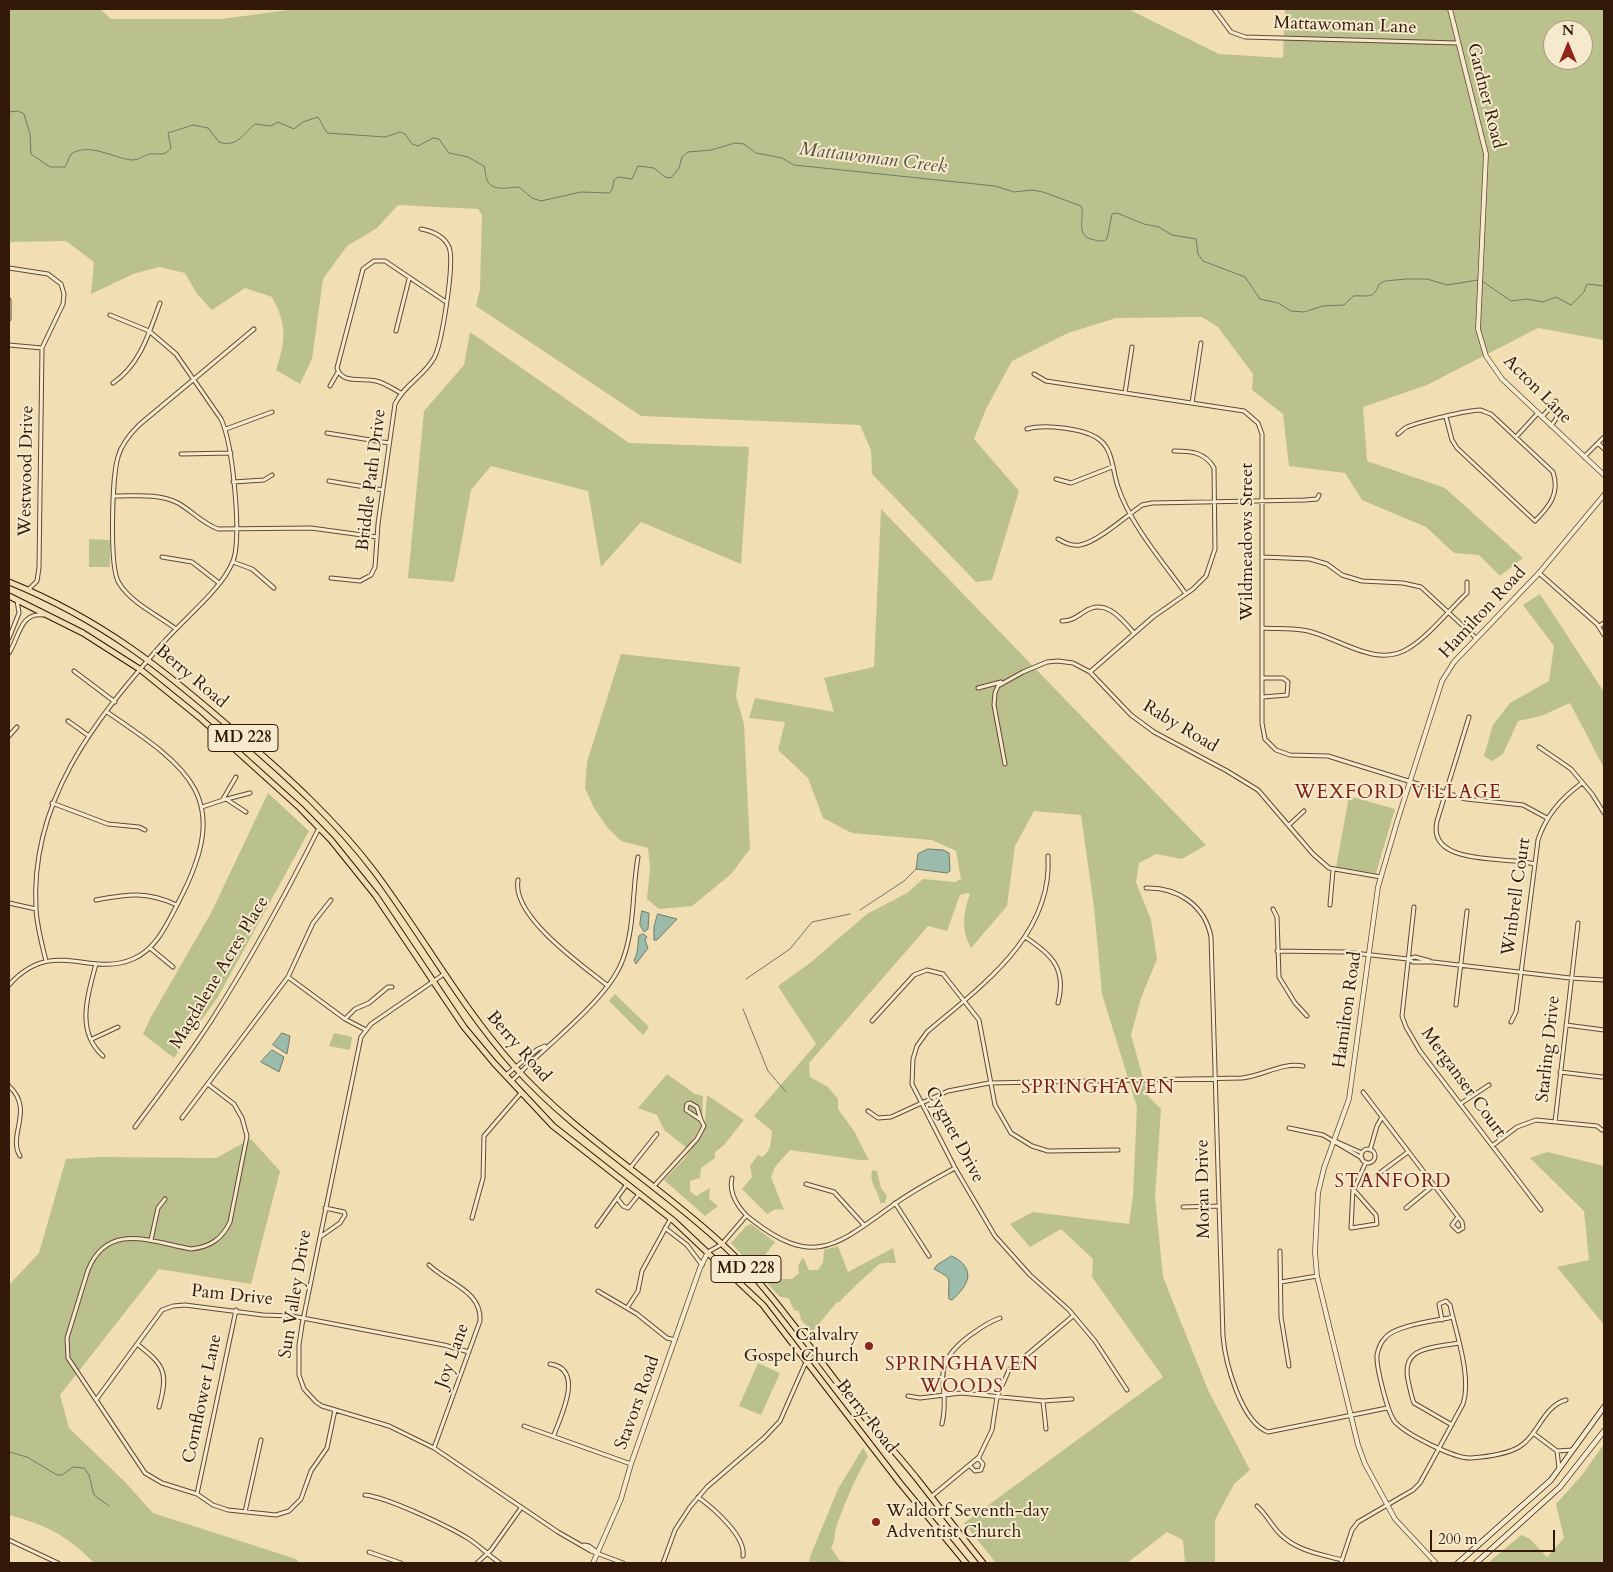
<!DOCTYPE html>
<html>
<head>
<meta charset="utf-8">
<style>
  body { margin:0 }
  #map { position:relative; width:1613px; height:1572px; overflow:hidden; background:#f1deb3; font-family:Cardo,serif }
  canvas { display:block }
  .frame { position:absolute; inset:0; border:10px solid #321807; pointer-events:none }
  .north { position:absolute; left:1543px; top:20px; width:50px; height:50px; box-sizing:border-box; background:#f6eace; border:1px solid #a8967e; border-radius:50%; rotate:0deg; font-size:14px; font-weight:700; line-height:20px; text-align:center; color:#321807 }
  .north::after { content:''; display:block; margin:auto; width:18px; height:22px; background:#8f2418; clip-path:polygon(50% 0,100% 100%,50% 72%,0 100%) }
  .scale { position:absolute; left:1430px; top:1530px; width:125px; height:22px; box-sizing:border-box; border:2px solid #321807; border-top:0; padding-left:6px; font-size:15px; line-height:18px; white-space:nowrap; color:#321807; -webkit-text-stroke:4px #f6eace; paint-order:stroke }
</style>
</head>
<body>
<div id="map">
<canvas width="1613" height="1572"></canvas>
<div class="frame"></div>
<div class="north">N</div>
<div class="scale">200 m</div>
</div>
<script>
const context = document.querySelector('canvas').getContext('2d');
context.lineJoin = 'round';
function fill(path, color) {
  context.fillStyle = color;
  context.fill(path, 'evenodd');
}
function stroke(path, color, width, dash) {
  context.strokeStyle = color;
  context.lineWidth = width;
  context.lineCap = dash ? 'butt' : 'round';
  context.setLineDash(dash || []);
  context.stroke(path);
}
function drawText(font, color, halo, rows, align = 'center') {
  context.font = font + ' Cardo,serif';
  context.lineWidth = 4;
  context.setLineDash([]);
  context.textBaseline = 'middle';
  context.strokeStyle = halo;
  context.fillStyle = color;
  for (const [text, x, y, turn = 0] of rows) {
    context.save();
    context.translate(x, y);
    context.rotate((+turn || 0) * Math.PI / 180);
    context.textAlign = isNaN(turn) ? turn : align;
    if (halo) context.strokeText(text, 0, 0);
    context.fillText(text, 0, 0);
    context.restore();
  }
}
const green = new Path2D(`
  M9 9H100L111 19H222L295 9H1128L1219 54 1283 58 1285 9H1604V340L1538 328 1427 385 1363 407 1367 461 1445 488 1523 558 1500 576 1479 555 1454 553 1426 527 1362 500 1345 473 1289 466 1283 414 1252 390 1253 374 1218 327 1202 317 1116 318 1068 333 1012 361 986 409 974 439 1019 491 992 580 976 582 872 474 871 450 860 425 641 416 476 306 480 289 482 215 478 209 398 205 377 228 347 246 323 279 312 359 300 384 276 370C286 340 287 325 272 297L245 288 212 310 197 294 185 273 159 267 133 274 91 294 94 262 66 241 9 242ZM1553 30H1583V60H1553Z
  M470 332 629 443 749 447 741 564 641 522 601 567 588 491 491 466 471 490 454 582 408 578 424 411 464 365Z
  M881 509 1206 845 1182 859 1156 854 1139 863 1136 882 1151 920 1157 959 1141 998 1131 1035 1148 1096 1161 1109 1155 1197 1163 1277 1208 1390 1250 1470 1234 1484 1215 1520V1563H1185L1183 1540 1167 1532 1127 1563H996L964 1523 1163 1377 1092 1277 1093 1259 1061 1229 1030 1247 1010 1224 1033 1212 1129 1224 1133 1196 1137 1107 1102 994 1094 907 1081 815 1034 811 1015 846 1007 906 971 948C961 930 963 914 970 894L967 893 960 895 947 931 928 926 809 1063 810 1077 828 1087 838 1099V1109L854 1131 869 1160H860L790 1150 775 1167 771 1177 784 1210 776 1209 767 1214 742 1189 752 1177 750 1166 758 1155 762 1157C771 1152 771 1141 772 1131L754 1116 816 1044 778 986 810 963 867 914 907 893 923 879 955 882 961 879 956 851 932 840 852 833 823 818 808 778 778 750 785 722 749 718 755 698 834 712 824 678 874 667Z
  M89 539 110 540V567H89Z
  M1540 594 1604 692V768L1570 703 1541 716 1518 721 1503 754 1492 761 1484 756 1493 725 1510 703 1549 681 1554 646 1523 605Z
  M621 654 740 667 736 696 744 724 750 849 731 874 692 906 659 909 647 899 650 868 648 848 621 841 607 827 594 808 585 788 587 762Z
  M268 793 309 831 218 997 174 1058 143 1034 151 1017 211 913Z
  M1349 796 1395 809 1376 873 1336 868Z
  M615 994 649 1027 643 1035 609 1001Z
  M334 1033 352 1037 350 1050 329 1046Z
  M667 1074 695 1094 703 1096 702 1125 687 1148 664 1130 657 1115 638 1108Z
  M707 1095 744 1120 723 1146 715 1152V1158L701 1168 700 1178 690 1181V1191L696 1196 710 1188 709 1199 718 1206 705 1216 664 1180 684 1159 704 1131Z
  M251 1139 280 1171 251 1284 159 1269 60 1395 69 1428 126 1483 153 1513 296 1559 299 1563H94C67 1535 46 1525 9 1515V1285L39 1253 66 1159 100 1157 216 1158Z
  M1547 1152 1604 1166V1325L1557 1267 1589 1260 1584 1211 1530 1158Z
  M872 1170 877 1171 881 1188 887 1196 885 1203H880C879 1190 869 1185 872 1170Z
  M751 1224 775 1242 762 1259C775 1263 778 1266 781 1279H792L799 1273 798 1266 803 1257 809 1270H818L823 1263 824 1250 838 1246 848 1272 893 1248 896 1263C891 1263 884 1262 880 1264 877 1265 841 1299 840 1302H837L812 1332 801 1320 799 1311 794 1310 789 1299 779 1296 731 1243 746 1226Z
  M758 1363 780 1373 761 1415 739 1406Z
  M1604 1444V1563H1488L1521 1535 1530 1539 1547 1557 1564 1538 1556 1504 1582 1475Z
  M863 1448 868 1456C856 1477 846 1499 838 1522 834 1531 836 1539 831 1548L840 1561 851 1563H809L810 1557 838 1489Z`);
const water = new Path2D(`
  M928 849 943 850 949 853 950 871 947 873 916 869 918 854Z
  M642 911 649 913 648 929 644 932 640 925Z
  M658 914 677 919 657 940H654V927Z
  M643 934 647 937 645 940 648 948 636 964 634 960C639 951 637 945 639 936Z
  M282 1033 290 1036 287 1054 273 1045Z
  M272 1050 284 1057 279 1072 261 1062Z
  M952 1256C977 1269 969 1285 952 1300L949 1299C947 1277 955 1280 934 1269L937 1265Z`);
const stream = new Path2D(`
  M9 112 18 111 24 114 30 134 31 154 50 167H65L71 154C90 142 112 158 132 160 140 160 144 155 150 154 160 153 164 157 171 148L168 133 193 125 208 128 219 142C237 148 243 134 255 124L271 126 278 122 294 129 303 122 318 117 327 133 385 137 400 132 405 134 412 144 418 146 433 138 439 139 449 153 468 157 484 166C486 171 485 178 488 182 495 192 509 187 519 187L532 198 541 201 581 192 609 193 612 190 614 180 618 177 632 179 638 166 654 168 665 177 671 178 679 168 682 157 688 152 711 150 735 143 744 144 756 153 782 158 794 165 995 186 1014 192 1032 190 1043 192 1081 206C1086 216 1073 237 1095 240 1100 241 1103 242 1107 239L1112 214 1117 213 1144 224 1159 227 1172 235 1196 239 1198 254 1203 261 1245 277 1260 299 1278 303 1291 311 1304 312 1323 306 1344 305 1353 296C1367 295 1374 300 1379 284L1385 281 1406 279H1427L1447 285 1478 280
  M1482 281 1511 301 1527 299 1543 302 1556 297 1571 305 1584 292 1587 284 1604 286
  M860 910 904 881 916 869
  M746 979 790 949 812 922 850 914
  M743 1009 768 1071 786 1092
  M9 1452 27 1457 57 1475H62L73 1467 84 1468 89 1475 94 1495 109 1506`);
const minor = new Path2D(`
  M1214 9 1231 32 1245 37 1457 43
  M9 268 48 274 61 284 64 294 63 304 42 348 39 568 37 581 28 590
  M9 319V300
  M396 331 409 279
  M9 345 42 348
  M1034 374 1046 381 1244 411 1258 423 1262 434V723L1265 739 1276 750 1290 755 1328 756 1466 799 1523 805 1547 818
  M113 383C140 365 149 333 160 303
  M330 386 338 372
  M401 393C393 389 385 383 376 381 363 377 342 385 337 368L363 269 374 261H385L446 302
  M1125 393 1132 347
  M1192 403 1201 343
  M1551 409 1558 416 1551 426
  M1542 417 1556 401
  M226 429 272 412
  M1027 429C1044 424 1087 428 1101 441 1113 451 1113 473 1118 487 1130 524 1163 562 1186 594
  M327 433 389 443
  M1398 434C1401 432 1404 428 1407 427 1418 422 1469 410 1480 410 1484 411 1487 413 1491 414L1553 472C1560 493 1550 506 1535 521L1457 448 1452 440 1446 417
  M1516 437 1538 413
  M1598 443 1604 449
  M181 454 231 453
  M1584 457 1604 437
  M1056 479 1071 483 1112 467
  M329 481 383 490
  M233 482 264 480 272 475
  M115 496C135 496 159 493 178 503 192 511 202 523 218 529L311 528 377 537
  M1058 539C1065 543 1071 546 1080 545 1096 543 1128 515 1142 505L1152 503 1305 500 1317 499 1319 495
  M162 557 192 562 219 583
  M1263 557 1310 559 1327 564 1342 575 1362 581 1403 583 1421 587 1476 638
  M233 562 252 569 274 588
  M1539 573 1597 624 1604 635
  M331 578 360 581 371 575 375 567 378 524 395 404C404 385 424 376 434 358 442 344 455 261 449 247 444 236 432 231 421 229
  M1062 621C1072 621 1076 617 1084 612 1105 597 1122 619 1134 633
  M1599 626 1604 623
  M1262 628C1277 629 1293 628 1308 631 1339 638 1377 669 1409 648 1431 634 1448 611 1467 593V582
  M176 629C158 615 131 603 119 583 109 568 112 476 118 457 121 445 130 434 139 425L254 329
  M9 638 19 613 17 600
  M9 653C19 638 20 612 43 615
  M74 671 115 702
  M1090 672 1153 617 1193 589 1206 576 1215 549 1214 468C1205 452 1191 451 1174 451
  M1262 678H1283L1288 682 1287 695 1263 697
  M978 688 1001 682
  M1469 717 1437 821C1426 867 1509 856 1534 864
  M68 721 89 736
  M9 736 17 727
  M1539 747 1571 769 1592 794 1604 813
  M1005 764 994 705 995 693 998 686 1023 672 1047 662 1058 661 1073 663 1090 672 1131 715 1154 732 1227 771 1258 790 1313 854 1329 868 1381 877
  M223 799 236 777
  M227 799 250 793
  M52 803 108 824 139 827 145 830
  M202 807 226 799 246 812
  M1289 825 1304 811
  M1048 856C1053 936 981 986 927 1032L917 1046 913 1059 912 1084 955 1168 995 1236 1030 1275 1069 1310 1095 1341 1127 1390
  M518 880C511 916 582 965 608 986
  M1146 888C1177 887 1205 905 1211 937L1223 1336C1225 1362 1241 1422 1268 1432L1387 1408
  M96 900C128 894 147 891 177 905
  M9 903 36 909
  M1330 905 1333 870
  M1414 907 1402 1016 1406 1027 1420 1051 1541 1210
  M1273 909 1277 917 1279 977 1295 1003 1307 1016
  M1025 937C1051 954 1067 968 1058 1003
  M150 948 173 967
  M1277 951 1344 952 1408 959 1415 957 1430 961
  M1408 959 1413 962H1433L1570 978 1604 980
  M46 961C42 944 37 927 36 909 30 801 94 721 162 644 180 623 216 593 228 571 231 566 234 560 235 554 240 526 233 444 221 419L176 354 149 331 110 315
  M96 964C88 994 75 1031 103 1056
  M444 974 371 1024 361 1037 302 1325 299 1345V1375L304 1389 316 1402 322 1406 389 1426 434 1448 558 1532 591 1551 623 1563
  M288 977 345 1019 366 1030
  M9 985C53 936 89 978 133 959 157 949 168 922 179 901 233 798 191 769 107 712
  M1456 1005 1467 911
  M345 1019 355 1009 369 1003 388 987H392
  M872 1021 914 975 927 970 943 974 979 1020 995 1105 1011 1133 1032 1146 1048 1151 1118 1150
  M1511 1022 1516 1012 1538 840C1546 815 1561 798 1582 783
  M1566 1025 1604 1030
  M92 1039 118 1027
  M1560 1072 1602 1077
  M506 1075 538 1049 545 1046
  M511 1082C542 1048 609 1000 623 959 635 927 632 890 638 857
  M209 1085 234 1104 242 1118 247 1136 230 1222C222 1239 210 1247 191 1249 152 1242 108 1221 88 1270L67 1338 68 1358 145 1473 162 1483 197 1494 213 1505 228 1510 276 1515 289 1511 301 1499 311 1471 327 1448 335 1410
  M9 1086C35 1110 7 1135 20 1156
  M1363 1092 1462 1222 1463 1228 1458 1231 1452 1225 1458 1217
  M690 1103 697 1107 701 1120 686 1110 687 1104Z
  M1460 1104 1489 1085
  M868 1111 878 1118 891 1117 948 1091 989 1083 1242 1078C1263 1076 1282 1062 1303 1066
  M182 1118 288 977 313 923 331 900
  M1555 1122 1578 923
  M135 1127C161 1092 187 1058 211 1021 250 960 286 894 319 828
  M1289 1128 1323 1135 1362 1158
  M1335 1141 1362 1153
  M1492 1146 1517 1127 1536 1120 1597 1126 1602 1130
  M1361 1156a7 7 0 1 1 14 0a7 7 0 1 1-14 0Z
  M1370 1150 1377 1126 1382 1117
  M630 1168 657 1134
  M1377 1175 1408 1152
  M732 1178C728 1194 740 1211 752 1220 816 1270 839 1243 896 1203 914 1190 935 1179 955 1168
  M806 1184 834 1192 864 1225
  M654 1186 697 1139 704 1126 701 1120
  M1353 1189 1376 1215 1377 1224 1351 1228Z
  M1354 1189 1366 1162
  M617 1198 623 1206 628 1208 640 1193
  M895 1203 929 1256
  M1183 1207 1218 1206
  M1406 1208 1434 1185
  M472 1218 483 1178 484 1136 521 1093
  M597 1226 627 1184
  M665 1228 687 1245 702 1265
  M320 1237 340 1223 345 1215 344 1212 325 1208
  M151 1240 158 1208 165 1199
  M1280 1251 1281 1317 1289 1366
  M708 1252 722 1244 746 1216
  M429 1265C449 1284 482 1291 480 1321L434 1448
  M1281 1282 1317 1276
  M598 1291 637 1314 667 1338 675 1340
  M627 1308 638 1291 642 1271 671 1218
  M1453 1317C1436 1321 1395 1325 1385 1338 1381 1342 1378 1350 1377 1355 1376 1366 1388 1416 1396 1423 1408 1435 1455 1459 1471 1458 1484 1457 1507 1454 1519 1447 1538 1436 1543 1406 1566 1400
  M137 1344C164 1365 169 1372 159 1407
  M550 1364C585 1369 561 1415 554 1435
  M908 1396 920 1398 961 1393 1043 1401 1072 1399
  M96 1400 162 1310 173 1306 185 1305 263 1315 292 1316 444 1345 469 1352
  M1043 1401 1046 1429
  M942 1424C952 1382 925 1370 969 1336 979 1329 988 1322 1000 1318
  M1452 1425 1414 1403C1411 1396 1410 1388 1408 1380 1401 1346 1433 1348 1458 1343
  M524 1426 631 1464
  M1533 1433 1557 1451 1573 1450
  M1557 1451 1559 1468
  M970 1466 975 1471 981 1470 983 1464 978 1458
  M197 1494 236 1310
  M365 1495C387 1497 450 1527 469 1539 480 1546 489 1556 500 1563
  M932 1496 979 1457 992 1430 997 1397 1009 1370 1073 1316
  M698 1497C713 1508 746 1536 743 1556
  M1257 1506C1267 1515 1271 1525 1280 1534 1297 1551 1320 1554 1342 1560
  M245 1512 261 1440
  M9 1540 58 1563
  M584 1545 589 1546 597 1552
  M369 1552 401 1563
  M477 1563 491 1550 521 1508
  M663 1563 675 1530 690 1507 707 1487 764 1438 780 1421 806 1362 814 1350
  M1341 1563 1352 1530 1358 1522 1413 1490 1420 1483 1463 1404C1472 1377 1456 1333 1450 1305L1446 1301 1439 1304 1442 1320`);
const tertiary = new Path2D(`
  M1450 9 1486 154 1478 329 1486 356 1502 379 1604 475
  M593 1563 621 1499 631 1464 700 1268 708 1252
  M1436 1563 1395 1519 1365 1464 1358 1445 1317 1276 1315 1252 1318 1193 1324 1168 1349 1099 1378 887 1397 822 1442 681 1454 662 1539 573 1604 495`);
const secondary = new Path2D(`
  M1458 1563 1551 1480 1604 1407
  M1476 1563 1560 1487 1604 1431`);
const trunk = new Path2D(`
  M9 582C103 620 166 671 241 737 289 778 336 821 374 871 422 935 460 1005 513 1065 574 1134 654 1181 721 1243 769 1287 806 1343 846 1394 869 1424 895 1451 918 1480 940 1508 961 1536 983 1563
  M9 596 83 633 141 670 199 717 300 808 331 840 376 896 464 1027 494 1063 553 1126 674 1221 763 1305 900 1483 966 1563`);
const markers = [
  [869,1346,5,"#8f2418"],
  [876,1522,5,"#8f2418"]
];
const shields = [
  [243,738,70],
  [746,1269,70]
];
const shieldNames = [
  ["MD 228",243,738],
  ["MD 228",746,1269]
];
const streetNames = [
  ["Mattawoman Lane",1345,26,2],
  ["Gardner Road",1485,96,76],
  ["Acton Lane",1537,390,45],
  ["Westwood Drive",27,471,-89],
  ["Briddle Path Drive",372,480,-83],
  ["Wildmeadows Street",1248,542,-90],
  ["Hamilton Road",1483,613,-47],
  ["Berry Road",191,677,40],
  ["Raby Road",1180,727,31],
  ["Winbrell Court",1517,897,-82],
  ["Magdalene Acres Place",220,973,-59],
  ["Hamilton Road",1348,1010,-82],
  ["Berry Road",518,1047,49],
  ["Starling Drive",1549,1049,-84],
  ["Merganser Court",1463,1083,54],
  ["Cygnet Drive",954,1135,62],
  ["Moran Drive",1204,1189,-91],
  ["Sun Valley Drive",296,1294,-81],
  ["Pam Drive",232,1296,6],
  ["Joy Lane",453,1356,-70],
  ["Cornflower Lane",203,1399,-78],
  ["Stavors Road",638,1403,-70],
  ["Berry Road",866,1417,52]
];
const poiNames = [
  ["Calvalry",859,1336],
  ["Gospel Church",859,1357],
  ["Waldorf Seventh-day",886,1512,"left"],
  ["Adventist Church",886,1533,"left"]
];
const waterNames = [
  ["Mattawoman Creek",873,159,7]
];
const neighbourhoodNames = [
  ["WEXFORD VILLAGE",1398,794],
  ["SPRINGHAVEN",1098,1089],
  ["STANFORD",1393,1183],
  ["SPRINGHAVEN",962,1366],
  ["WOODS",962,1388]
];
fill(green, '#bbc18c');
fill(water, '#9bbcab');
stroke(water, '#717a69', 1);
stroke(stream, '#717a69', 1);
stroke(minor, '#624a32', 5);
stroke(tertiary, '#624a32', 5.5);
stroke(secondary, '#321807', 6);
stroke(trunk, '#321807', 7);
stroke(minor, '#f6eace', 3);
stroke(tertiary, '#f6eace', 4);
stroke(secondary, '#f6eace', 4.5);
stroke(trunk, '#f1deb3', 5);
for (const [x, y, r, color] of markers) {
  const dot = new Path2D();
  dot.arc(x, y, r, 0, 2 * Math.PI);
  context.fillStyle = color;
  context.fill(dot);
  stroke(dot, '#f6eace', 2);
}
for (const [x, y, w] of shields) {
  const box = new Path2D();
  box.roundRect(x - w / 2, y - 13.5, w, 27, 4);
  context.fillStyle = '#f6eace';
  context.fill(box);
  stroke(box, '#321807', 1);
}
drawText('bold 16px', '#321807', null, shieldNames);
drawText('18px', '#321807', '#f6eace', streetNames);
drawText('18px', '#321807', '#f6eace', poiNames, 'right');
drawText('italic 19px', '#575140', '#f6eace', waterNames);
context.letterSpacing = '1px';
drawText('19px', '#7a1f14', '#f6eace', neighbourhoodNames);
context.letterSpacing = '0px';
</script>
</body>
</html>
